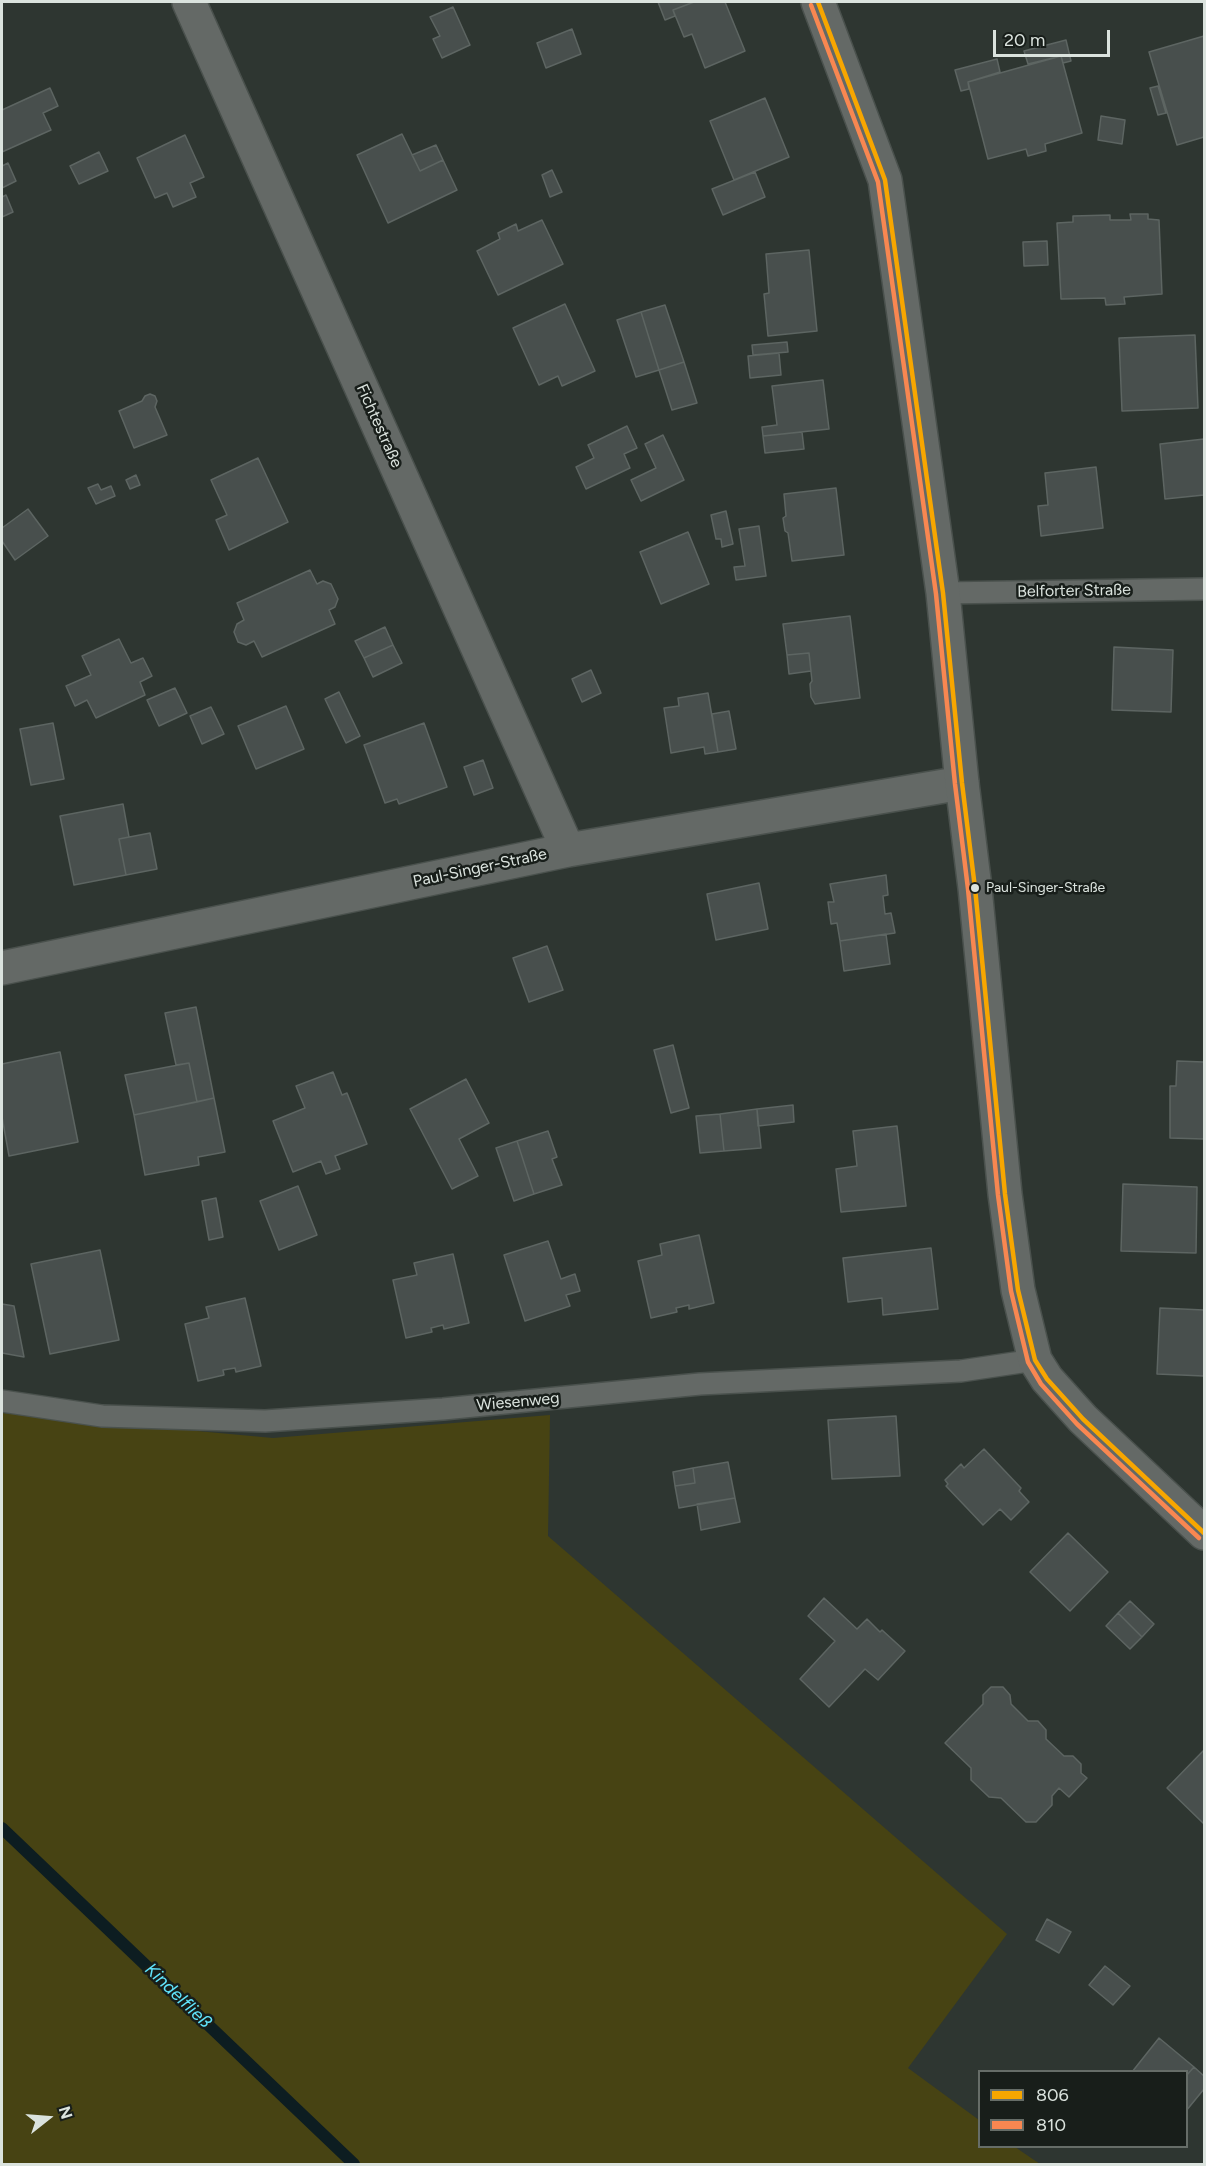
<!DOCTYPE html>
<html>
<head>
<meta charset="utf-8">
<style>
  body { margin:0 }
  #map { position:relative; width:1206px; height:2166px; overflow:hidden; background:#2e3631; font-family:Figtree,sans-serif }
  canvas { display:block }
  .frame { position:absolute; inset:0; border:3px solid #dbe3de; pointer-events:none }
  .legend { position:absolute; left:978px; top:2070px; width:210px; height:78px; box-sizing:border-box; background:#181e1a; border:2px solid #666d68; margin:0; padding:8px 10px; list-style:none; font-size:18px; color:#dbe3de }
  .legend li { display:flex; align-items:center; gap:12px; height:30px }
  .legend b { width:30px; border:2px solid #666d68 }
  .north { position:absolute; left:18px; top:2088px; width:60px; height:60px; -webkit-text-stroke:4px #181e1a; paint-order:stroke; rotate:73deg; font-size:16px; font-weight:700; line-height:24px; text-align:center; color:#dbe3de }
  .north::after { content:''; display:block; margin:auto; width:21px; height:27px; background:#dbe3de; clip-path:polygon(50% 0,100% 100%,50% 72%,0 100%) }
  .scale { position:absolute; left:993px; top:30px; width:117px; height:27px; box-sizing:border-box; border:3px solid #dbe3de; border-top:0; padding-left:8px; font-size:18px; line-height:21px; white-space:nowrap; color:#dbe3de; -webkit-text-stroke:4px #181e1a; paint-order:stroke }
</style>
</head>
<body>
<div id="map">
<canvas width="1206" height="2166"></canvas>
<div class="frame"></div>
<ul class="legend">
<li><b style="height:8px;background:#f7a600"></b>806</li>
<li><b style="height:8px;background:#f88751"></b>810</li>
</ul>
<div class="north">N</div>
<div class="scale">20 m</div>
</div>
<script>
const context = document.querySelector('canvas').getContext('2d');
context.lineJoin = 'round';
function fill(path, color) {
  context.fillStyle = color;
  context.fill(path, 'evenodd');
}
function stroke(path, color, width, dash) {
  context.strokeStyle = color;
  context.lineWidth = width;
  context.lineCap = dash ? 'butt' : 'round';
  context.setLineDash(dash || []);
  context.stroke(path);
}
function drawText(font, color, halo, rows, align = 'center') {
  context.font = font + ' Figtree,sans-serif';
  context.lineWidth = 5;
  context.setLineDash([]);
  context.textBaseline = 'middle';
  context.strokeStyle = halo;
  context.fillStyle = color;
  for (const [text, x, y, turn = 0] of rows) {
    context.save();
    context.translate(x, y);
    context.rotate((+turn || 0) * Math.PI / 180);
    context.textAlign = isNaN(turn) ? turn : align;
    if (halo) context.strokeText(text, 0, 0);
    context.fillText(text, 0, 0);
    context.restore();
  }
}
const green = new Path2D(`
  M2 1413 273 1438 550 1415 548 1536 1007 1934 908 2068 979 2120 980 2146 1015 2147 1040 2164H2Z`);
const stream = new Path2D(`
  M2 1828 354 2164`);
const building = new Path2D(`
  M658 2H694L673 10 675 16 665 20Z
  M694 2H725L745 51 705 68 692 34 684 37 673 10Z
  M453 7 470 45 442 58 433 39 440 36 430 17Z
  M572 29 581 54 546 68 537 43Z
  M1204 36V137L1177 145 1149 52Z
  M1066 40 1071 61 1063 63 1061 56 1028 64 1024 51Z
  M1061 56 1082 133 1045 144 1046 151 1028 156 1026 149 988 159 968 82Z
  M997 59 1000 72 968 82 969 89 961 91 955 70Z
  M1158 86 1166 113 1158 115 1150 88Z
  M50 88 58 106 43 113 51 130 2 152V110Z
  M765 98 789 157 734 180 710 121Z
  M1101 116 1125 120 1122 144 1098 140Z
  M402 134 420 171 443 160 457 190 388 223 357 155Z
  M185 135 204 177 190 183 196 197 173 207 167 193 155 198 137 158Z
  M436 145 443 160 420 171 412 155Z
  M99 152 108 171 79 184 70 166Z
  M8 163 16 181 2 188V166Z
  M552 170 562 192 550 197 542 175Z
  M755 172 765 197 723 215 712 189Z
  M6 195 13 212 2 217V197Z
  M1130 214H1148V219L1159 220 1162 294 1124 297 1125 304 1106 305 1105 298 1061 299 1057 223 1073 222V216L1110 215V220H1131Z
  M542 220 563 264 498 295 477 251 500 239 498 233 516 224 518 231Z
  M1047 241 1048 265 1024 266 1023 242Z
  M809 250 817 331 768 336 764 294 769 293 766 254Z
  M565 304 595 371 562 386 558 376 539 385 513 328Z
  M665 305 684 362 659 370 641 312Z
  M641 312 659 370 636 377 617 320Z
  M1195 335 1198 408 1122 411 1119 338Z
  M787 342 788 352 753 355 752 345Z
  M779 353 781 375 750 378 748 356Z
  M684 362 697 403 672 410 659 370Z
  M823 380 829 429 763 436 762 427 777 425 772 386Z
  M150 394 155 396 157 401 155 407 167 435 134 448 119 411 142 401 145 396Z
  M627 426 637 448 624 454 630 468 586 489 576 467 594 458 588 445Z
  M802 432 804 449 765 453 763 436Z
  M663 435 684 480 641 501 631 480 656 468 645 444Z
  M1204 439V495L1165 499 1160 444Z
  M258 458 288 522 229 550 216 520 227 515 211 480Z
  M1096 467 1103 528 1041 536 1038 506 1048 505 1045 473Z
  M136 475 140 485 130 489 126 480Z
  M98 484 101 490 111 486 115 496 96 504 88 488Z
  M836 488 844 555 792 561 788 533 785 531 783 518 786 516 784 494Z
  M28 509 48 536 15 560 2 541V528Z
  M726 511 733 544 722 547 721 539H716L711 515Z
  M759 526 766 576 736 580 734 567 745 566 739 529Z
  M688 532 709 584 661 604 640 552Z
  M310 570 317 584 323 581 331 584 338 599 335 607 329 610 335 624 262 657 254 641 246 645 238 642 234 632 237 624 244 620 237 603Z
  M850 616 860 698 815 704 811 697 810 684 812 681 809 653 787 655 783 624Z
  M385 627 393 645 364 658 355 641Z
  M119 639 131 663 143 658 152 676 140 682 145 695 96 718 87 700 75 706 66 686 91 675 82 656Z
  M393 645 402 663 373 677 364 658Z
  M1114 647 1173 650 1171 712 1112 710Z
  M809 653 811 671 789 674 787 655Z
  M591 670 601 693 582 702 572 679Z
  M175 688 187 713 159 726 147 700Z
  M339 692 360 736 346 743 325 699Z
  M708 693 718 752 705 754 704 747 671 753 664 708 679 706 678 698Z
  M286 706 304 749 256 769 238 726Z
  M211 707 224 734 202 744 190 716Z
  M729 711 736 749 718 752 712 714Z
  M53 723 64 779 31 785 20 729Z
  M424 723 447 787 399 804 397 799 385 803 364 745Z
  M483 760 493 788 474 795 464 767Z
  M123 804 129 837 119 839 126 875 74 885 60 816Z
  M150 833 157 869 126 875 119 839Z
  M886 875 888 895 883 896 885 914 891 913 895 933 840 941 837 923 831 924 828 902H834L830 884Z
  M759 883 768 929 716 940 707 894Z
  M886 934 890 964 844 971 840 941Z
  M547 946 563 990 529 1002 513 958Z
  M196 1007 214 1098 197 1102 189 1063 176 1065 165 1013Z
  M673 1045 689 1108 671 1113 654 1050Z
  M60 1052 78 1142 9 1156 2 1117V1064Z
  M1177 1061 1204 1062V1139L1170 1138V1086H1176Z
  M189 1063 197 1102 134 1115 125 1075Z
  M333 1072 342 1095 347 1093 367 1144 335 1156 340 1169 326 1174 321 1161 293 1172 273 1121 305 1108 296 1086Z
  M466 1079 489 1123 459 1139 478 1176 452 1189 410 1109Z
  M214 1098 225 1152 198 1157 199 1165 145 1175 134 1115Z
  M793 1105 794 1122 758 1126 757 1109Z
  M757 1109 761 1148 724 1151 720 1114Z
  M720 1114 724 1151 700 1153 696 1116Z
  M897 1126 906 1206 841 1212 836 1169 857 1166 853 1131Z
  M548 1131 557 1157 552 1159 562 1185 534 1194 517 1141Z
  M517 1141 534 1194 514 1201 496 1148Z
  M1123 1184 1197 1187 1196 1253 1121 1251Z
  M298 1186 317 1235 279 1250 260 1201Z
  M216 1198 223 1237 209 1240 202 1201Z
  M699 1235 714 1303 689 1309V1305L676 1308 677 1312 651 1318 638 1261 662 1255 660 1244Z
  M548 1241 561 1279 575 1274 580 1291 566 1295 570 1306 525 1321 504 1255Z
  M931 1248 938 1309 883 1315 882 1298 848 1302 843 1258Z
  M100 1250 119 1340 50 1354 31 1264Z
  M453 1254 469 1323 444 1329 443 1325 431 1328 432 1332 406 1338 393 1280 417 1275 414 1263Z
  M245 1298 261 1366 236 1372 235 1368 223 1370 224 1375 198 1381 185 1324 209 1318 206 1307Z
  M2 1304 14 1306 24 1357 2 1353Z
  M1160 1308 1204 1310V1376L1157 1374Z
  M896 1416 900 1476 832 1479 828 1420Z
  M984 1449 1021 1488 1019 1491 1029 1502 1011 1520 1000 1509 983 1525 946 1486 948 1484 945 1480 961 1464 964 1468Z
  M728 1462 735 1498 679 1508 675 1486 695 1483 693 1468Z
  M693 1468 695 1483 675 1486 673 1472Z
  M735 1498 740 1522 701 1530 697 1504Z
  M1068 1533 1108 1572 1070 1611 1030 1572Z
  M824 1598 857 1629 867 1619 880 1632 882 1630 905 1651 878 1680 865 1669 829 1707 800 1679 835 1641 808 1616Z
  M1130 1601 1154 1624 1142 1637 1118 1613Z
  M1118 1613 1142 1637 1130 1649 1106 1626Z
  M991 1687H1003L1010 1695 1011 1704 1028 1721H1038L1046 1730V1739L1064 1756H1073L1081 1764V1773L1087 1778 1069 1797 1059 1788 1052 1796V1805L1036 1822H1026L1001 1798 989 1797 971 1780V1768L945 1743 983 1704V1695Z
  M1204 1750V1824L1167 1788Z
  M1047 1919 1071 1932 1059 1953 1036 1940Z
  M1105 1966 1130 1986 1113 2005 1089 1985Z
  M1159 2038 1194 2067 1186 2076V2072H1132Z
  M1194 2067 1204 2076V2089L1186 2111V2076Z`);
const service = new Path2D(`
  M943 593 1204 589
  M2 1401 102 1416 265 1421 443 1409 700 1384 961 1371 1035 1360`);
const minor = new Path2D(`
  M189 2 568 850
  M2 968 568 850 962 783`);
const tertiary = new Path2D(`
  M818 2 885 180 943 593 962 783 975 888 1005 1194 1018 1290 1035 1360 1047 1379 1083 1419 1204 1533`);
const bus1 = new Path2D(`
  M818 2 885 180 943 593 962 783 975 888 1005 1194 1018 1290 1035 1360 1047 1379 1083 1419 1204 1533`);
const bus2 = new Path2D(`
  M811 5 878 182 936 594 955 784 968 889 998 1195 1011 1291 1028 1362 1041 1384 1077 1424 1199 1538`);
const markers = [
  [975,888,5,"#dbe3de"]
];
const busNames = [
  ["Paul-Singer-Straße",986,888]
];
const streetNames = [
  ["Fichtestraße",379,426,66],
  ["Belforter Straße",1074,591,-1],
  ["Paul-Singer-Straße",480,868,-12],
  ["Wiesenweg",518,1402,-5]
];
const waterNames = [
  ["Kindelfließ",178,1996,44]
];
fill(green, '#474313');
stroke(stream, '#0d1d21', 12);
fill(building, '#484f4d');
stroke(building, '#5d6562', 1.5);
stroke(service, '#4a514d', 24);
stroke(minor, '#4a514d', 36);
stroke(tertiary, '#4a514d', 36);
stroke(service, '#646966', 21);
stroke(minor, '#646966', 33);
stroke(tertiary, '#646966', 33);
stroke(bus1, '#f7a600', 4.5);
stroke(bus2, '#f88751', 4.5);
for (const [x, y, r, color] of markers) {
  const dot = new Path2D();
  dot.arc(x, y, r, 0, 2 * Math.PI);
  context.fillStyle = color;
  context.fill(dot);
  stroke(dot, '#181e1a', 2);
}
drawText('14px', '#dbe3de', '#181e1a', busNames, 'left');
drawText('16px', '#dbe3de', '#181e1a', streetNames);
drawText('italic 18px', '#61e5fd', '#181e1a', waterNames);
</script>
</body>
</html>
